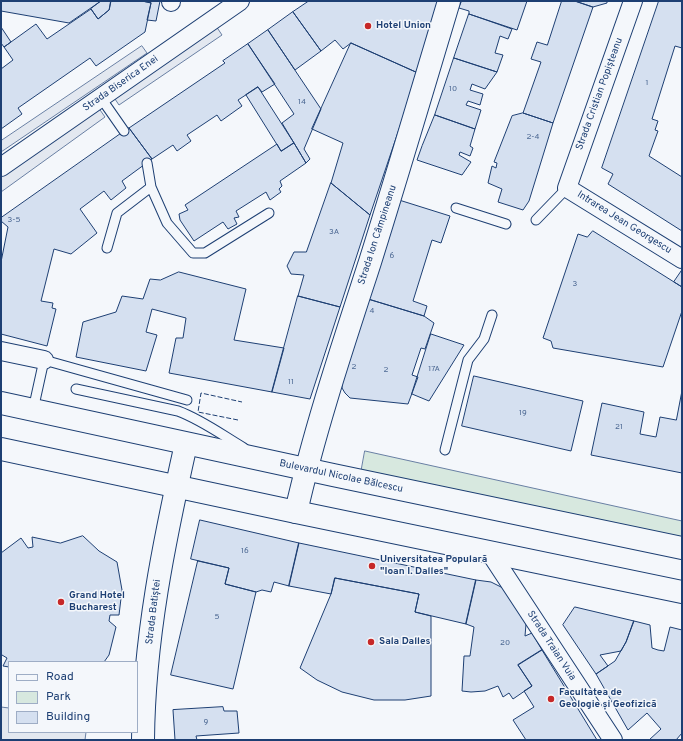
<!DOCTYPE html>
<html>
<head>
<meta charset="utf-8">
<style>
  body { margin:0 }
  #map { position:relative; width:683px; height:741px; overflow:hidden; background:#f4f7fb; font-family:Overpass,sans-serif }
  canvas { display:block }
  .frame { position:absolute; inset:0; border:2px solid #1d3f73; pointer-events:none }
  .legend { position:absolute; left:8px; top:661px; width:130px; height:72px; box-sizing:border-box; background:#f4f7fb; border:1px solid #9eadc5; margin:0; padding:5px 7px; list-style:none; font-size:12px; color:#1d3f73 }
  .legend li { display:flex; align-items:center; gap:8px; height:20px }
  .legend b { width:20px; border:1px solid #9eadc5 }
</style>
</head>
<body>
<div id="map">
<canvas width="683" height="741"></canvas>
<div class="frame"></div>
<ul class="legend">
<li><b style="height:5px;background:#f4f7fb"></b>Road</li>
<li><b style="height:11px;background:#d7e8df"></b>Park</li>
<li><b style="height:11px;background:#d5e0f0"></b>Building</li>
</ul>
</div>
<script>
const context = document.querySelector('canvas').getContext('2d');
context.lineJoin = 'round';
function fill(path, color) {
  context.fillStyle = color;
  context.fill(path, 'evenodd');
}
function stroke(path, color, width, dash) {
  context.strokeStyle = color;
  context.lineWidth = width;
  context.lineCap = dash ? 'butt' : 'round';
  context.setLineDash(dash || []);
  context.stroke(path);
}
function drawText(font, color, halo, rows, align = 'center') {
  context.font = font + ' Overpass,sans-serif';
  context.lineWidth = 3;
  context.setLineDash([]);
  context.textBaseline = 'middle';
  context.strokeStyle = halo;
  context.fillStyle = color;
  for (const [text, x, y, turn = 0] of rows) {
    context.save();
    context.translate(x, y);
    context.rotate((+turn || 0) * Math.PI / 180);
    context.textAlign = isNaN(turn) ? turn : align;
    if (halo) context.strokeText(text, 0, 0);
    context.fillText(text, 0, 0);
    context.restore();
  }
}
const green = new Path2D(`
  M365 451 682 521V543L361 473Z`);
const parking = new Path2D(`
  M216 26 222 35 119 105 113 96Z
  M142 46 147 53 1 152V141Z
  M98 107 105 117 1 192V177Z
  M1 707 9 708V732H86L85 740H1Z`);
const building = new Path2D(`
  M1 1H101L69 23 1 11Z
  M101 1H111L109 10 98 19 91 9Z
  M111 1H142L151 3 145 32 96 66 90 58 18 108 22 114 1 129V69L13 60 4 47 36 24 47 39 91 9 98 19 109 10Z
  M142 1H160L156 21 147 20 151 3Z
  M309 1H440L418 73 351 43 343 49 335 40 321 51 293 12Z
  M462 1H527L517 30 469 14V11L459 8Z
  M562 1H575L593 7 553 123 523 113 541 62 531 59 537 42 547 45Z
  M575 1H607V3L593 7Z
  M659 1H682V48L675 46 652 119 658 121 655 130 658 131 649 156 682 177V231L608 184 613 174 602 168Z
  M293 12 321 51 295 70 268 30Z
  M469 14 512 29 508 39 500 36 495 53 503 55 497 72 454 58Z
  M1 27 11 42 4 47 1 43Z
  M268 30 321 109 304 149 310 159 306 163 282 123 294 114 248 44Z
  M351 43 418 73 370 215 331 183 343 143 312 129Z
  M248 44 275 84 262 92 258 87 238 100 242 106 221 121 217 115 187 135 191 141 177 151 173 145 152 159 129 128 225 63 223 61Z
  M454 58 497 72 485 89 472 84 470 90 483 94 480 105 468 101 466 105 481 110 475 129 435 115Z
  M258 87 294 143 281 151 246 95Z
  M523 113 553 123 529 201 523 210 498 202 502 189 488 183 492 166 496 168 497 163 494 162 512 116Z
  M435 115 475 129 470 146 473 148 470 156 460 152 459 155 471 162 462 175 417 160 422 146Z
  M129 128 152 159 122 181 126 188 111 200 104 191 80 209 97 233 71 254 54 249 41 301 53 303 52 308 56 309 47 346 1 334V262L8 227 1 221V218Z
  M294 143 306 163 280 181 282 186 279 189 281 192 270 200 266 192 236 211 239 217 234 218 237 224 228 229 223 222 194 241 180 220 179 214 188 210 185 205 277 144 281 151Z
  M331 183 370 215 340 307 298 296 304 275 291 274 287 266 294 252H306Z
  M399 200 450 216 441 243 432 240 413 301 427 306 424 316 368 299Z
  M593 231 682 287V311L663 367 553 348 551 341 543 338 578 234 587 237Z
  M682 270V287L674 282Z
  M179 272 246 289 234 340 284 348 272 392 169 373 176 338H183L186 318 152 309 146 332 157 335 146 371 76 357 83 322 116 312 122 296 143 299 150 279 160 280Z
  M298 296 340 307 310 399 272 392Z
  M368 299 424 316 434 323 425 349 421 348 412 375 418 377 408 404 350 398 345 393 342 388V381Z
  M431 334 464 345 429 401 412 394Z
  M474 376 583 401 571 451 462 426Z
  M682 391V473L591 455 602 403 644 412 640 434 656 437 660 417 676 420Z
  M200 520 299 543 289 586 274 582 271 592 262 590 256 592 225 584 229 568 191 559Z
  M83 536 99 551 117 562 122 590 119 615H110L109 621 116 627 109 655 104 662H9V667L3 666 7 658 2 655 1 656V553L21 538 28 548 33 547 32 537 60 543Z
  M299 543 476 580 466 624 415 612 419 594 335 578 331 594 289 586Z
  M198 561 229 568 225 584 256 592 233 689 171 675Z
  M335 578 419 594 415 612 431 616V696L405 700H374L342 692 317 680 300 668 331 594Z
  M476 580 491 582 501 587 510 595 523 616 526 624 525 636 532 633 542 650 518 665 532 686 513 699 509 693 503 697 498 686 485 691 471 692 462 691 464 656H470L474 627 466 624Z
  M575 607 634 621 626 642 621 651 600 655 608 666 596 674 563 625Z
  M634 621 650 625 652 648 658 650 664 651 670 627 682 630V733L676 740H649L661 729 647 713 628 730 596 674 615 661 626 642Z
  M542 650 597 740H526L513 720 534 707 524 691 532 686 518 665Z
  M223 707 224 711H237L239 733 196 736 197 740H175L173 710Z`);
const lane = new Path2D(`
  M101 98 124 131
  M151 187 167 223 193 253H205L269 213
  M456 208 506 224
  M536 220 567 188
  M107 248 117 213 151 187 147 163
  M76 389 178 411C202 420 222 435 244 448
  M33 410 44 360 187 400
  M445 450 468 360 484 339 492 315`);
const street = new Path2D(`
  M633 1 567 188 682 259
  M171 2V1
  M1 167 240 1
  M1 351 44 360
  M489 551 613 740`);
const secondary = new Path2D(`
  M296 512C315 428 343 345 370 262 397 176 423 88 449 1
  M143 740C144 639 164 542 186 444`);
const primary = new Path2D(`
  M1 403 333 475 682 548
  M1 449 296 512 682 592`);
const fence = new Path2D(`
  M238 420 198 412 201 393 242 402`);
const markers = [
  [368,26,4,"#c62828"],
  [372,566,4,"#c62828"],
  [61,602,4,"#c62828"],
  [371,642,4,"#c62828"],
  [551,699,4,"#c62828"]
];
const numberNames = [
  ["1",647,83],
  ["10",453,89],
  ["14",302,102],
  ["2-4",533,137],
  ["3-5",14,220],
  ["3A",334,232],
  ["6",392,256],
  ["3",575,284],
  ["4",372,311],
  ["2",354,367],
  ["17A",434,369],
  ["2",386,370],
  ["11",291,382],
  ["19",523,413],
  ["21",619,427],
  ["16",245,551],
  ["5",217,617],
  ["20",505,643],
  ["9",206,722]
];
const poiNames = [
  ["Hotel Union",376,26],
  ["Universitatea Populară",380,560],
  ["\"Ioan I. Dalles\"",380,572],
  ["Grand Hotel",69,596],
  ["Bucharest",69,608],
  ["Sala Dalles",379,642],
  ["Facultatea de",559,693],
  ["Geologie și Geofizică",559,705]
];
const streetNames = [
  ["Strada Biserica Enei",121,84,-35],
  ["Strada Cristian Popișteanu",600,94,-70],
  ["Intrarea Jean Georgescu",624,223,32],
  ["Strada Ion Câmpineanu",378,235,-72],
  ["Bulevardul Nicolae Bălcescu",341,477,12],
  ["Strada Batiștei",154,612,-83],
  ["Strada Traian Vuia",551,646,57]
];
fill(green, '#d7e8df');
stroke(green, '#687fa3', 1);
fill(parking, '#e3e8f0');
stroke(parking, '#687fa3', 1);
fill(building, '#d5e0f0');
stroke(building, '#1d3f73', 1);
stroke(lane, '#1d3f73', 11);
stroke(street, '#1d3f73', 20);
stroke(secondary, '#1d3f73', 24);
stroke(primary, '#1d3f73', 24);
stroke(lane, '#f4f7fb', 9);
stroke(street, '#f4f7fb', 18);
stroke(secondary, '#f4f7fb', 22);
stroke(primary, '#f4f7fb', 22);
stroke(fence, '#1d3f73', 1, [5, 2]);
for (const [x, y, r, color] of markers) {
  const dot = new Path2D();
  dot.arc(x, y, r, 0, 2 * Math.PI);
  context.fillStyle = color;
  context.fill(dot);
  stroke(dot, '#f4f7fb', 1.5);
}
drawText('8px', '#4b6792', null, numberNames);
drawText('bold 10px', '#1d3f73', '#f4f7fb', poiNames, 'left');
drawText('10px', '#1d3f73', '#f4f7fb', streetNames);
</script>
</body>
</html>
